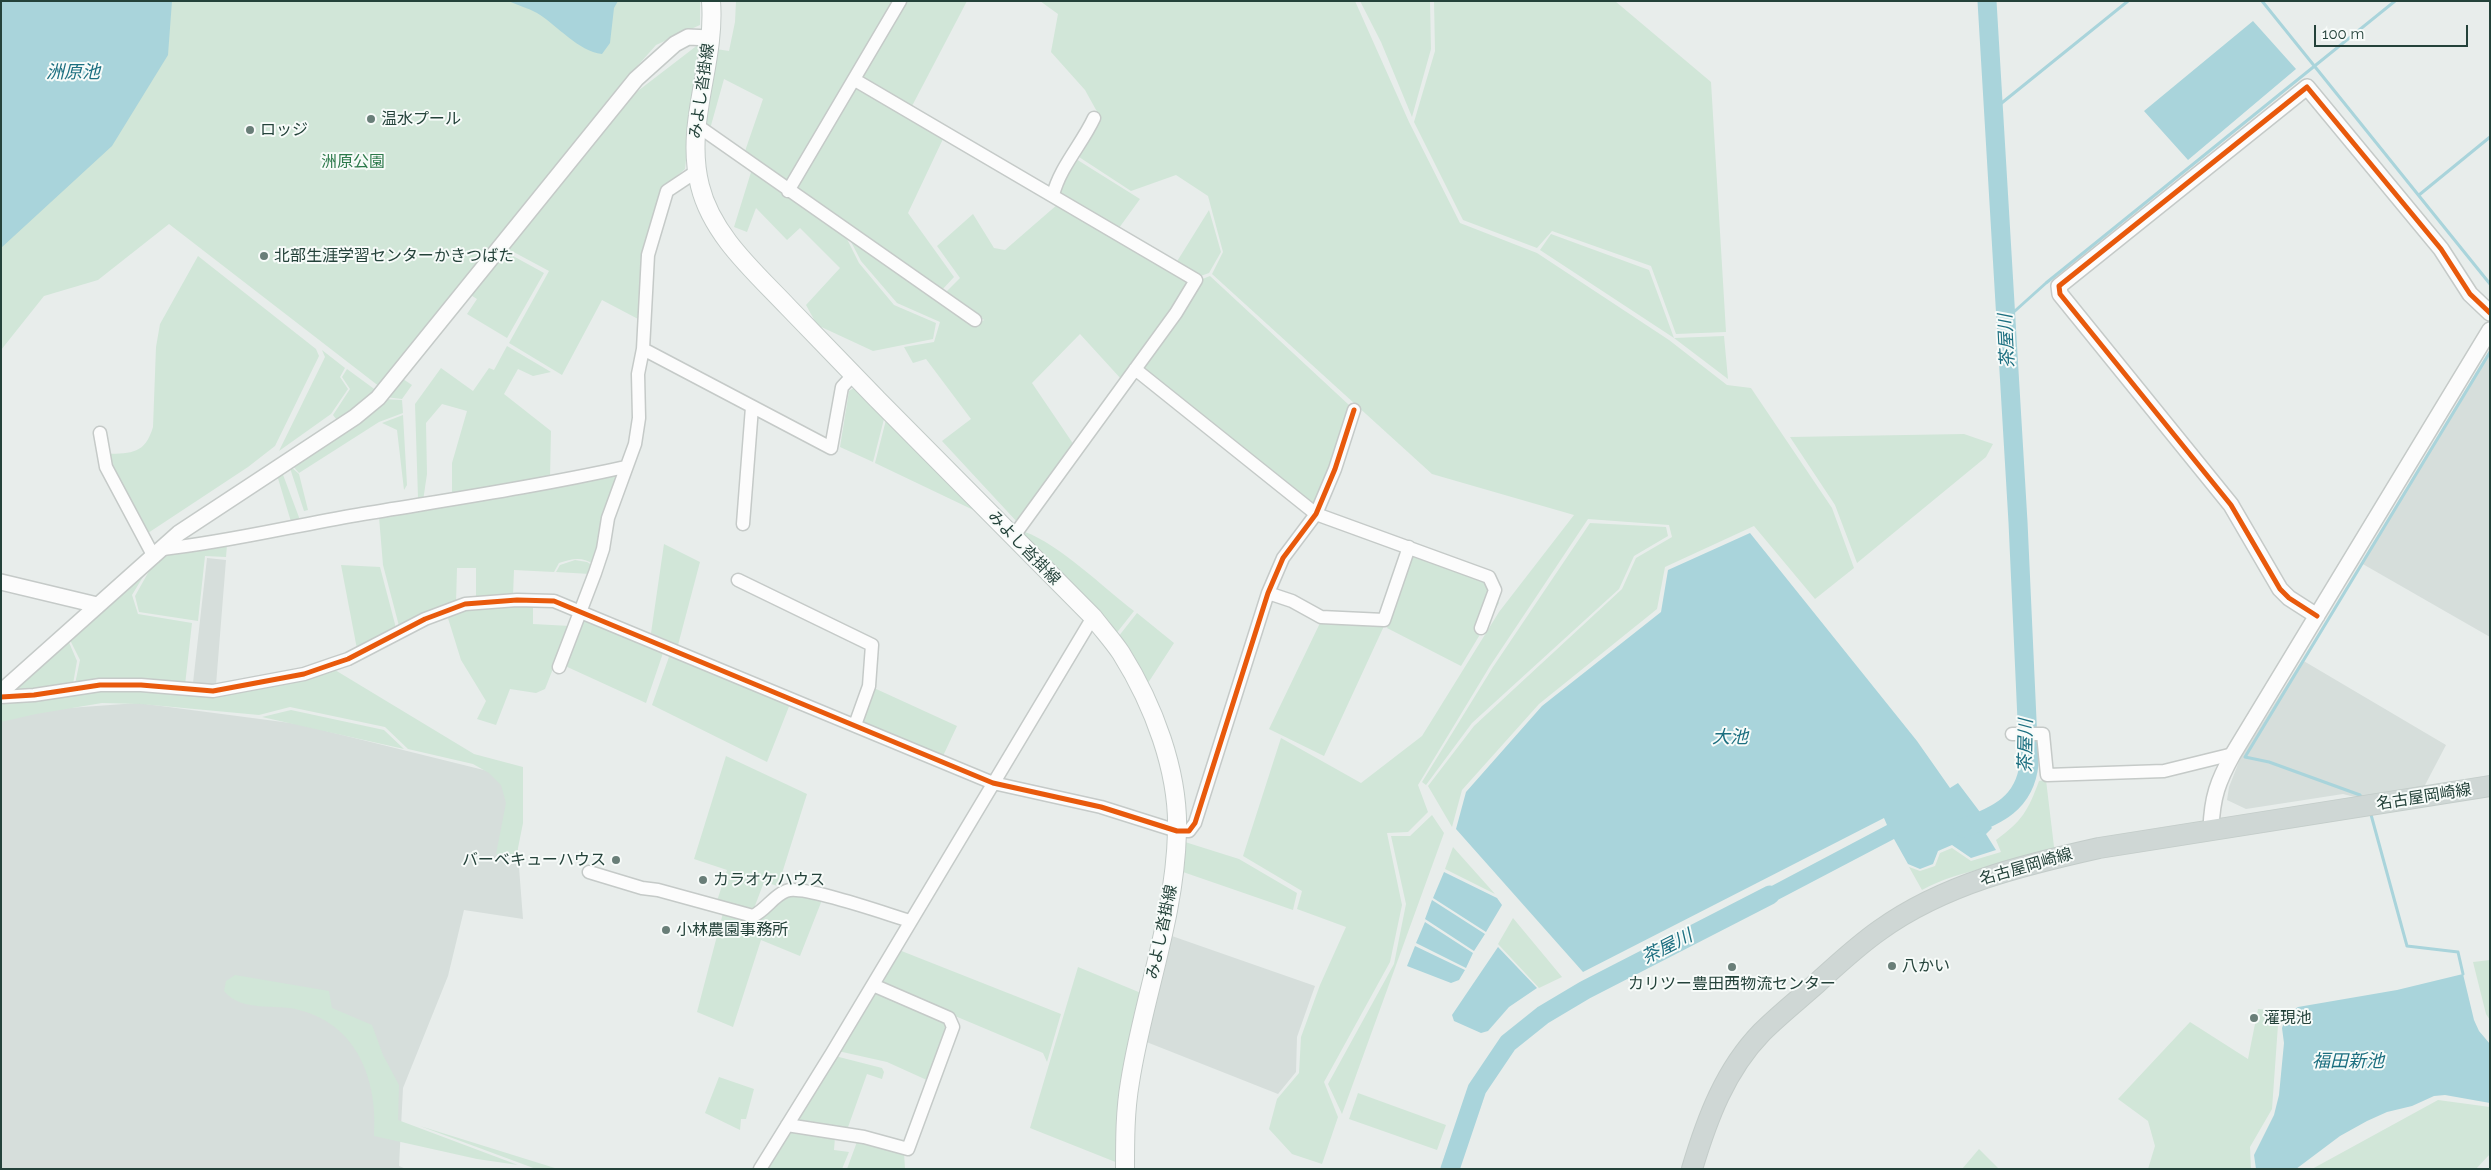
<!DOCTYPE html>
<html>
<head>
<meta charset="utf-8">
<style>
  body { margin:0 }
  #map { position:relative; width:2491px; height:1170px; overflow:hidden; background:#e8edeb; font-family:Raleway,sans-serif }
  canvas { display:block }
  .frame { position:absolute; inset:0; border:2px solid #24423a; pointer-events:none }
  .scale { position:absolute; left:2314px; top:25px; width:154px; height:22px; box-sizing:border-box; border:2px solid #24423a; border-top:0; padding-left:6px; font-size:15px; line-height:18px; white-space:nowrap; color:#24423a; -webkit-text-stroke:4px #f7fbf9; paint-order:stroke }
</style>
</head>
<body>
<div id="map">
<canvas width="2491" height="1170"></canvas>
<div class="frame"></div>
<div class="scale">100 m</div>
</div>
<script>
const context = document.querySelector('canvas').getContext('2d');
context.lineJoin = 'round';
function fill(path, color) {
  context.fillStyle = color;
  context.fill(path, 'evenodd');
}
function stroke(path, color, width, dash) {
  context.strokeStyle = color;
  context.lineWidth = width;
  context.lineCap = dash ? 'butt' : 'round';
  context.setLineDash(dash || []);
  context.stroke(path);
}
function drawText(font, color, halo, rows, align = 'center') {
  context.font = font + ' Raleway,"Noto Sans JP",sans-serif';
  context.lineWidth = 4;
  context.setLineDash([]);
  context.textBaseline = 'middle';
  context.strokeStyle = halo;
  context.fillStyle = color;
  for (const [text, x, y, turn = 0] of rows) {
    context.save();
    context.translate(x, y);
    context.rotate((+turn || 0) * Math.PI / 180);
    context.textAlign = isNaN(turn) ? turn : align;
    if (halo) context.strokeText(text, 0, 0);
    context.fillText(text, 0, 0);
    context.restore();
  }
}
const built = new Path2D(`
  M2490 349V637L2361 563Z
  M207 558 226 560 216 685 193 683Z
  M2302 660 2446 745 2424 787 2359 798 2343 794 2246 809 2227 800 2229 787 2240 759Z
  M138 703 298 724 512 777 523 919 464 910 448 976 403 1088 399 1166 406 1169H1V722L13 712Z
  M1169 935 1315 986 1297 1037 1296 1072 1278 1094 1144 1041Z`);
const green = new Path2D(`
  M1 1H700V25L656 45 611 96 380 387 169 224 98 280 44 296 1 350Z
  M736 1H893L787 185 744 154 763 99 724 79 710 129 701 123 716 49 729 51 735 22Z
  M906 1H967L912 106 861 78Z
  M1040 1H1355L1409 122 1460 223 1537 253 1669 340 1727 385 1751 388 1832 508 1854 568 1815 599 1754 526 1665 567 1657 609 1539 704 1462 790 1452 827 1428 786 1474 726 1622 589 1636 558 1672 537 1669 525 1588 519 1490 666 1418 785 1428 812 1408 832 1387 833 1402 905 1390 962 1324 1082 1338 1117 1322 1164 1292 1154 1269 1129 1277 1099 1299 1073 1301 1037 1320 985 1346 927 1297 909 1302 891 1243 856 1281 738 1361 783 1422 736 1499 612 1574 515 1432 474 1212 274 1223 252 1208 196 1176 175 1131 191 1079 157 1091 138 1100 117 1085 90 1051 52 1058 14Z
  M1360 1H1430L1431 49 1412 117 1381 42Z
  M1434 1H1615L1711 82 1726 332 1676 334 1651 266 1552 231 1537 248 1463 220 1414 122 1435 51Z
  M699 44 685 169 664 187 640 320 602 300 562 375 509 343 549 271 508 249 630 97Z
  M857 87 943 139 908 213 954 277 941 291 794 189Z
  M1076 159 1140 199 1119 228 1058 193Z
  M752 169 845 235 859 263 894 305 936 323 933 339 873 351 817 325 806 305 840 268 800 228 787 240 756 208 747 232 734 227Z
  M1058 204 1190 281 1122 380 1080 334 1032 383 1074 445 1018 523 942 441 971 419 926 359 913 363 904 347 934 342 940 322 897 303 861 261 848 236 975 326 984 320 945 293 960 278 937 246 973 214 994 248 1005 250Z
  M1209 210 1221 252 1209 273 1198 277 1176 263Z
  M1551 234 1649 270 1674 338 1724 336 1728 379 1674 338 1540 250Z
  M504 251 544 273 507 338 467 314 477 299 469 294Z
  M198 256 316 349 319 356 275 446 248 467 145 535 109 467 107 454C132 453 145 454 153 427L156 347 160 324Z
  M1210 276 1349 405 1330 467 1315 506 1143 368 1200 280Z
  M507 346 551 372 533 376 518 369 504 394 551 431 550 478 452 495V463L467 411 442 404 426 423 427 474 423 501 292 525 277 475 282 472 300 520 418 498 415 404 441 368 473 391 489 368 494 370Z
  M322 350 345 368 340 377 348 389 331 414 279 451 325 357Z
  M347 369 377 391 339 423 333 415 350 389 342 377Z
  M400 377 412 385 402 399 385 397Z
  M855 387 885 415 873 462 840 447 849 391Z
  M383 399 402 400 403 413 379 422 299 473 291 464Z
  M403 415 407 485 404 490 397 430 382 423Z
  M887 416 986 516 875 463Z
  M1964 434 1993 444 1986 457 1857 563 1835 505 1790 437Z
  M289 465 299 474 308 510 304 511Z
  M619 472 593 564C582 556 571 559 559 563L554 572 514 570 513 596 476 599V568H457L456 603 399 626 383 565 379 517Z
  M1590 523 1666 527 1668 536 1634 556 1619 589 1472 723 1426 785 1422 782 1493 667Z
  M1025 532C1059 544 1104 588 1134 611L1115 635 1022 537Z
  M664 544 700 562 678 645 651 633Z
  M227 545 226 557 205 556 198 621 139 612 135 596 153 564 165 551Z
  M1413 553 1486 581 1499 603 1461 666 1387 628Z
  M575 560 587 562 592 565 590 574 556 572 560 565Z
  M341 565 380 567 396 628 357 649Z
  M149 567 132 595 138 614 192 623 185 685 75 684 80 660 69 638Z
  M533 605V624L570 626 545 689 536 693 510 689 496 725 477 719 486 701 461 660 447 615 465 608Z
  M1137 613 1174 643 1148 683 1118 637Z
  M583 615 664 650 646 703 563 665Z
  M1320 623 1384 626 1324 756 1269 729Z
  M68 640 77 661 73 684 19 692 15 685Z
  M670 654 790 704 767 762 652 705Z
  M335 670 474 754 523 767V823L516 858 496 854 506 803 501 785 489 773 473 764 408 749 385 727 290 707 259 715 141 704 102 703 36 714 1 722V705L7 703 102 690 140 689 213 697Z
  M874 688 957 726 943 756 862 723Z
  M291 710 384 730 404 749 262 717Z
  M726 756 807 794 778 886 764 882 753 911 717 901 727 870 694 859Z
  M2046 780 2055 855C2010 864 1963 868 1922 890L1909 867 1920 871 1935 866 1940 853 1952 848 1971 861 2001 852 1996 840C2022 821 2028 811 2039 781Z
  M1432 815 1444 833 1342 1114 1328 1084 1394 964 1406 904 1391 836H1410Z
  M1185 842 1239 859 1297 893 1293 910 1183 872Z
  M1453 847 1495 894 1445 869Z
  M789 894 822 900 800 956 761 940 733 1027 697 1012 723 913 751 921Z
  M1513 918 1562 977 1539 988 1498 944Z
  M899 950 1061 1014 1047 1062 1043 1053 879 984Z
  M2490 960V1020L2486 1014 2473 962Z
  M1078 967 1141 993 1120 1090 1118 1163 1030 1128Z
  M235 975 329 991 332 1008 372 1025 383 1055 399 1085 398 1120 518 1165 477 1159 374 1136C378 1081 358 1025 299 1010 275 1003 242 1013 224 991L226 981Z
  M875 989 946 1021 949 1027 929 1081 887 1062 838 1051Z
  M2258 1009 2279 1011 2272 1109 2250 1147 2251 1169H2148L2155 1146 2148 1121 2118 1099 2190 1022 2248 1059Z
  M835 1056 882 1068 884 1072 882 1079 867 1074 847 1130 794 1122Z
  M719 1077 754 1089 746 1119H741L740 1130 705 1113Z
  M1358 1093 1446 1125 1437 1150 1349 1119Z
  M2438 1100 2490 1107V1154L2476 1169H2312Z
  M420 1126 558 1169H536Z
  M790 1131 835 1137 834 1150 849 1152 842 1169H767Z
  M858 1139 904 1152 905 1169H847Z
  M1979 1149 1999 1169H1962Z`);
const water = new Path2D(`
  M1 1H172L168 55 112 146 1 248Z
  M508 1H618L614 8 610 43 602 54C578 51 558 26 537 13 528 8 517 5 508 1Z
  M2253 21 2296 69 2188 160 2144 111Z
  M1750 533 1917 741 1950 788 1958 783 1992 828 1986 834 1996 850 1971 858 1952 845 1938 851 1933 864 1920 869 1908 864 1894 839 1751 914 1745 900 1887 825 1884 818 1583 972 1456 829 1466 792 1542 706 1661 612 1668 570Z
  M1444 872 1497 898 1502 905 1486 932 1433 898Z
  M1432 900 1485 934 1474 951 1425 919Z
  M1425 922 1473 953 1466 968 1416 943Z
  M1415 946 1465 970 1459 980 1451 983 1407 966Z
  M1498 947 1537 988 1509 1007 1488 1031 1481 1033 1454 1021 1452 1015Z
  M2463 974 2474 1020 2479 1031 2490 1044V1103L2445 1095 2434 1096 2412 1106 2387 1112 2367 1121 2340 1136 2296 1169H2256L2254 1155 2274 1115 2279 1095 2284 1043 2282 1028 2287 1014 2298 1007 2397 990Z`);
const stream = new Path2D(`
  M2262 1 2490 284
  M1993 110 2128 1
  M2419 195 2490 137
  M2006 319 2046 283 2395 1
  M2363 800 2360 795 2269 762 2245 757 2490 352
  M2370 811 2407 946 2458 952 2463 974`);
const river = new Path2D(`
  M1963 828C1997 816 2025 803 2029 764L2018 522 1987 1
  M1450 1169 1477 1089 1508 1043 1543 1015 1585 990 1770 895`);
const minor = new Path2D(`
  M855 80 1196 280 1176 313 1013 537
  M695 124 975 320
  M788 191 900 1
  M1053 195C1060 167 1082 144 1094 118
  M643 349 831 448 842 387 853 375
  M1135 369 1316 514 1489 577 1495 590 1481 628
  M100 433 106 467 154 557
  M743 524 752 407
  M163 549C228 542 292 526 357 515 446 500 536 487 625 467
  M738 580 872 645 869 686 855 725
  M1268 593 1292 601 1321 617 1384 620 1409 547
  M559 667 595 573 603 549 608 518 635 444 639 418 638 374 643 349 648 255 667 191 697 171
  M1 697 34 695 100 685H141L213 691 304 674 333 664 348 659 425 619 465 604 517 600 554 601 993 783 1101 807 1177 831H1189L1195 823 1268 593 1283 558 1316 514 1335 469 1354 410
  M2012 734H2043L2047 775 2164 771 2233 754
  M589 872 642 888 658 890 753 916C766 910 773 896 786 891 803 884 889 915 910 921
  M787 1125 864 1137 908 1149 953 1027 949 1018 873 985
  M760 1169 832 1053 1093 617`);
const tertiary = new Path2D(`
  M1 582 97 605
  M2317 616 2289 598 2280 589 2231 505 2060 294 2059 286 2307 87 2441 249 2470 294 2490 313
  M1 692 179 533 355 417 378 398 636 79 675 44 688 37 710 38
  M2211 829C2212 797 2218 781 2233 754L2490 330`);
const secondary = new Path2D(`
  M711 1C716 64 684 123 700 186 712 235 754 271 788 307 818 338 847 368 877 399 949 472 1021 545 1093 617 1102 629 1113 641 1121 653 1153 704 1179 771 1177 832 1175 918 1143 998 1130 1082 1125 1111 1125 1140 1125 1169`);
const primary = new Path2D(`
  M1692 1169C1707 1119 1725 1070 1762 1032 1779 1015 1798 1000 1816 984 1837 965 1857 946 1880 930 1944 884 2023 865 2099 848L2490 786`);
const cycleway = new Path2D(`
  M2317 616 2289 598 2280 589 2231 505 2060 294 2059 286 2307 87 2441 249 2470 294 2490 313
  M1 697 34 695 100 685H141L213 691 304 674 333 664 348 659 425 619 465 604 517 600 554 601 993 783 1101 807 1177 831H1189L1195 823 1268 593 1283 558 1316 514 1335 469 1354 410`);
const markers = [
  [371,119,5,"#697e78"],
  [250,130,5,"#697e78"],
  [264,256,5,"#697e78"],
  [616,860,5,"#697e78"],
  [703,880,5,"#697e78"],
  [666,930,5,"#697e78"],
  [1892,966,5,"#697e78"],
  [1732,967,5,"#697e78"],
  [2254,1018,5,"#697e78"]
];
const streetNames = [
  ["みよし沓掛線",702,91,-82],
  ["みよし沓掛線",1024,548,46],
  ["名古屋岡崎線",2424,797,-9],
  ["名古屋岡崎線",2026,867,-16],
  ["みよし沓掛線",1162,932,-78]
];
const poiNames = [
  ["温水プール",381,119],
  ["ロッジ",260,130],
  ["北部生涯学習センターかきつばた",274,256],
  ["バーベキューハウス",606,860,"right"],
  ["カラオケハウス",713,880],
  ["小林農園事務所",676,930],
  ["八かい",1902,966],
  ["カリツー豊田西物流センター",1732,984,"center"],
  ["灌現池",2264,1018]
];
const parkNames = [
  ["洲原公園",353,162]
];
const waterNames = [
  ["洲原池",73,73],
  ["茶屋川",2007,341,-93],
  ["大池",1730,738],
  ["茶屋川",2026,746,-89],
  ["茶屋川",1667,947,-27],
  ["福田新池",2348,1062]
];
fill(built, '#d6dedb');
fill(green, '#d1e6d8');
fill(water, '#a9d4db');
stroke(stream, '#a9d4db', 3);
stroke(river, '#a9d4db', 19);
stroke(minor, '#c5cac8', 15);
stroke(tertiary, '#c5cac8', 18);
stroke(secondary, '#c3cbc8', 20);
stroke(primary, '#c3ccc9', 22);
stroke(minor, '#fcfcfc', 12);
stroke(tertiary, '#fcfcfc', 15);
stroke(secondary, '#fcfcfc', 18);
stroke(primary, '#cfd7d5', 20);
stroke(cycleway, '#e8590c', 5);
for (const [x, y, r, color] of markers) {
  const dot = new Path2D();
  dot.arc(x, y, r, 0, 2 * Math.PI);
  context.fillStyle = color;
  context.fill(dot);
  stroke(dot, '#f7fbf9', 2);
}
drawText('16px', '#24423a', '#f7fbf9', streetNames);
drawText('16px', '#24423a', '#f7fbf9', poiNames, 'left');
drawText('16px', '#2d7a4b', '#f7fbf9', parkNames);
drawText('italic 18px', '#1c6f80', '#f7fbf9', waterNames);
</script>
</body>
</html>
